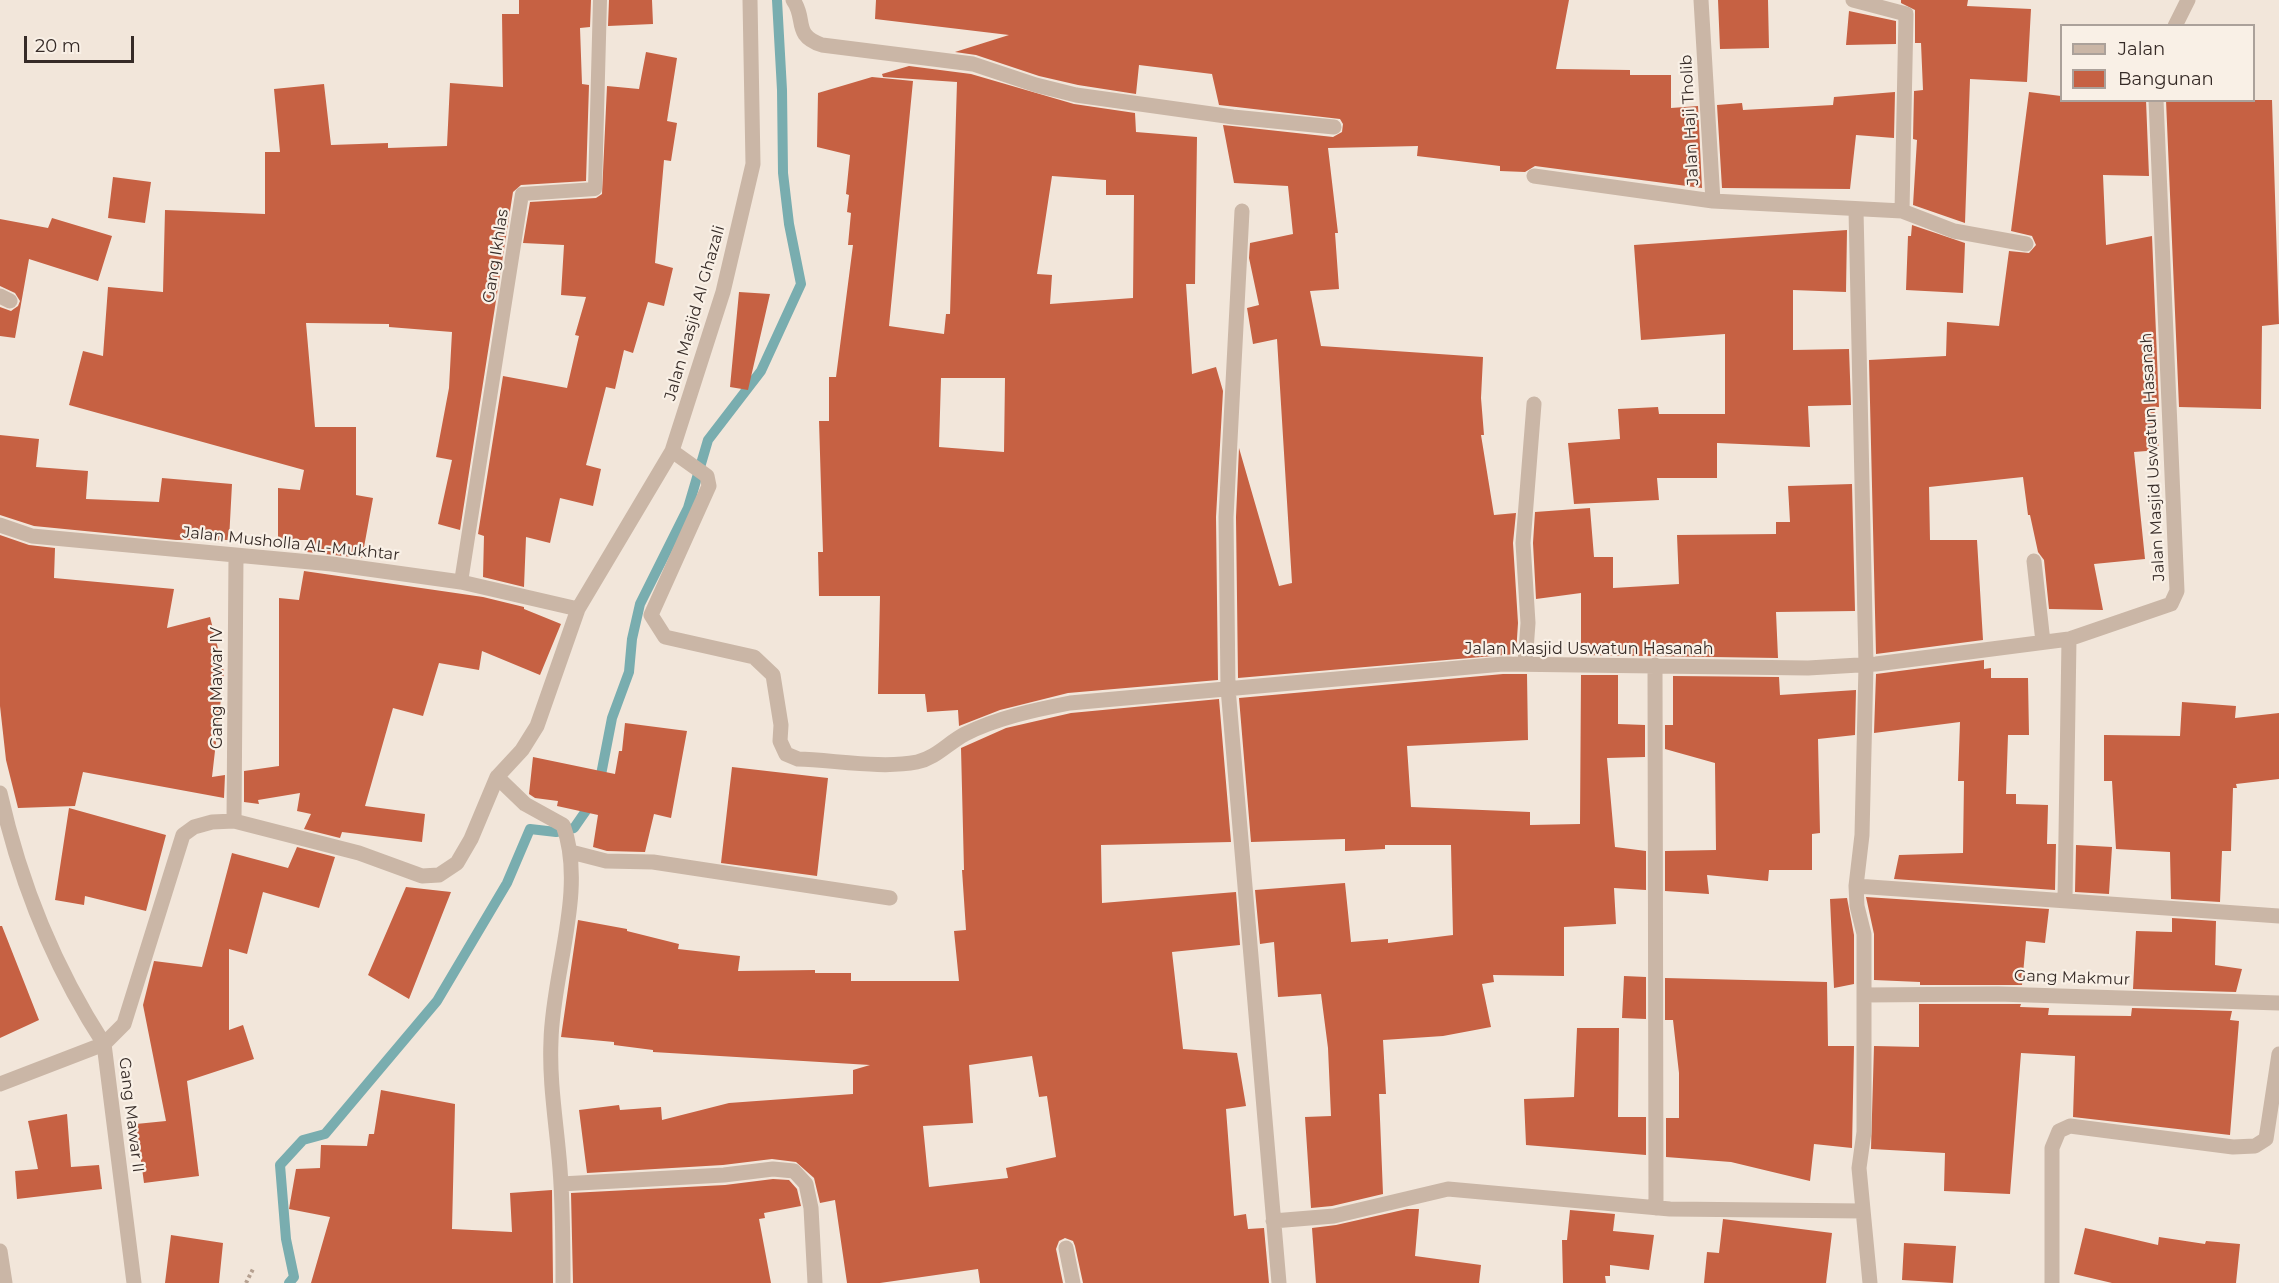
<!DOCTYPE html>
<html>
<head>
<meta charset="utf-8">
<style>
  body { margin:0 }
  #map { position:relative; width:2279px; height:1283px; overflow:hidden; background:#f2e6da; font-family:Montserrat,sans-serif }
  canvas { display:block }
  .legend { position:absolute; left:2060px; top:24px; width:195px; height:78px; box-sizing:border-box; background:#f9f0e6; border:2px solid #aba19a; margin:0; padding:8px 10px; list-style:none; font-size:18px; color:#362b27 }
  .legend li { display:flex; align-items:center; gap:12px; height:30px }
  .legend b { width:30px; border:2px solid #aba19a }
  .scale { position:absolute; left:24px; top:36px; width:110px; height:27px; box-sizing:border-box; border:3px solid #362b27; border-top:0; padding-left:8px; font-size:18px; line-height:21px; white-space:nowrap; color:#362b27; -webkit-text-stroke:4px #f9f0e6; paint-order:stroke }
</style>
</head>
<body>
<div id="map">
<canvas width="2279" height="1283"></canvas>
<ul class="legend">
<li><b style="height:8px;background:#cab6a6"></b>Jalan</li>
<li><b style="height:16px;background:#c66143"></b>Bangunan</li>
</ul>
<div class="scale">20 m</div>
</div>
<script>
const context = document.querySelector('canvas').getContext('2d');
context.lineJoin = 'round';
function stroke(path, color, width, dash) {
  context.strokeStyle = color;
  context.lineWidth = width;
  context.lineCap = dash ? 'butt' : 'round';
  context.setLineDash(dash || []);
  context.stroke(path);
}
function fill(path, color) {
  context.fillStyle = color;
  context.fill(path, 'evenodd');
}
function drawText(font, color, halo, rows, align = 'center') {
  context.font = font + ' Montserrat,sans-serif';
  context.lineWidth = 4.5;
  context.setLineDash([]);
  context.textBaseline = 'middle';
  context.strokeStyle = halo;
  context.fillStyle = color;
  for (const [text, x, y, turn = 0] of rows) {
    context.save();
    context.translate(x, y);
    context.rotate((+turn || 0) * Math.PI / 180);
    context.textAlign = isNaN(turn) ? turn : align;
    if (halo) context.strokeText(text, 0, 0);
    context.fillText(text, 0, 0);
    context.restore();
  }
}
const stream = new Path2D(`
  M599 785 612 718 629 672 632 639 640 604 688 508 708 440 761 371 801 284 789 224 783 173 782 90 777 0
  M289 1283 294 1277 286 1239 280 1165 303 1140 325 1134 437 1001 507 883 530 829 556 832 574 828 592 802`);
const building = new Path2D(`
  M519 0H591L590 27 580 28 582 84 589 85 586 181 521 185 513 192 460 530 438 524 452 460 436 457 449 388 452 332 389 327V324L306 323 315 427H356V495L373 498 362 558 307 552 309 540H278V488L300 490 304 470 69 405 83 351 103 356 108 287 163 292 165 210 265 214V152H280L274 89 324 84 331 145 388 143V148L447 146 450 83 503 87 502 14H519Z
  M609 0H652L653 24 608 26Z
  M876 0H1569L1556 69 1630 70V75H1671V108L1698 106 1702 188 1535 166 1525 172 1500 171V166L1417 156 1418 146 1328 148 1338 233H1335L1339 289 1310 291 1321 346 1483 357 1481 398 1484 435H1481L1494 515 1516 513 1513 543 1518 623 1516 654 1238 678 1236 517 1239 448 1279 586 1292 583 1277 339 1253 344 1247 308 1259 305 1249 258 1250 243 1293 234 1288 186 1234 183 1223 125 1333 137 1342 132 1343 124 1340 119 1219 105 1212 74 1139 65 1136 94 1078 85 1039 76 976 55 955 52 1009 35 875 19Z
  M1718 0H1768L1769 48 1720 49Z
  M1901 0H1968L1967 6 2031 9 2027 82 1970 79 1965 223 1913 205 1917 140 1913 139 1914 91 1923 90 1921 43H1915V10L1901 3Z
  M1849 11 1896 21V44L1846 45Z
  M646 52 677 58 667 121 677 123 671 161 664 160 655 263 673 268 664 306 648 302 633 353 624 350 615 389 606 387 586 465 601 469 593 506 560 498 550 543 526 537 524 587 483 577 484 536 478 534 503 376 567 388 579 336 575 335 586 297 561 295 564 245 523 243 530 202 596 198 602 194 607 86 639 89Z
  M909 66 971 74 1074 104 1135 113 1136 132 1197 137 1195 284H1186L1192 374 1216 367 1223 391 1216 517 1218 680 1068 693 1000 710 959 726 958 710 927 712 925 694H878L880 596H819L818 552H823L819 421H829V377H836L853 245H848L851 213 847 212 849 195 846 194 850 155 817 147 818 93 872 77 913 81 889 326 944 334 946 314H950L957 82 883 77 882 74ZM1052 176 1106 180V195H1134L1133 298 1050 304 1052 275 1037 274ZM941 378H1005L1004 452 939 447Z
  M1895 92 1894 138 1856 135 1850 189 1722 188 1717 105 1742 103 1743 110 1833 105 1834 97Z
  M2029 92 2061 96V100H2146L2149 176 2103 175 2106 245 2152 236 2159 407H2154L2159 450 2134 452 2145 559 2094 564 2103 610 2049 609 2044 560 2038 552 2030 515H2028L2023 477 1929 487 1930 540H1977L1983 640 1876 654 1869 360 1946 356 1947 322 1999 326 2009 251 2029 253 2036 245 2032 236 2011 231Z
  M2166 100H2272L2279 324 2262 326 2261 409 2179 407Z
  M113 177 151 182 145 223 108 218Z
  M52 218 112 236 98 281 29 259 15 338 0 336V307L11 311 18 306 20 301 15 293 0 286V219L48 228Z
  M1912 225 1965 243 1963 293 1906 290 1908 236H1911Z
  M1847 230 1846 292 1793 290V350L1849 349 1851 405 1808 406 1810 447 1717 443V478H1657L1659 500 1574 504 1568 443 1620 439 1618 409 1658 407 1659 414H1725V334L1641 340 1634 245Z
  M739 292 770 294 748 390 730 387Z
  M0 435 39 439 36 467 88 471 86 499 159 502 162 478 232 484 229 540H176L34 526 0 515Z
  M1852 484 1855 611 1776 612 1778 658 1581 655V593L1536 599 1533 543 1535 512 1590 508 1594 557H1613V588L1679 584 1677 535 1776 534V522H1790L1788 486Z
  M0 535 29 545 55 548 54 578 174 589 167 628 210 617 224 672 212 777 225 775 224 798 83 772 75 806 18 808 6 760 0 706Z
  M304 571 483 597 524 607V609L561 624 540 675 482 651 479 670 439 663 423 716 393 708 365 806 425 814 422 842 342 832 340 838 304 829 311 814 297 811 300 793 258 800 259 804 244 802V771L279 766V598L299 600Z
  M1984 660V669L1991 668V678H2028L2029 735H2008L2006 794H2016V804L2048 805 2047 844H2056L2055 890 1894 879 1899 855 1963 853 1964 781H1958L1960 722 1874 733 1876 674Z
  M1503 674H1527L1528 740 1407 746 1411 807 1530 812V825L1580 824 1581 675H1618V724L1645 725V757L1607 758 1615 847 1646 851V890L1614 888 1616 924 1564 927V976L1493 975 1494 982 1482 984 1491 1027 1443 1036 1383 1040 1386 1094H1379L1383 1194 1332 1206 1311 1208 1305 1117 1331 1116 1328 1048 1321 994 1278 997 1274 942 1260 944 1255 890 1345 883 1351 942 1388 939V943L1453 935 1451 845H1385V849L1345 851V839L1251 842 1239 698Z
  M1673 676 1779 677 1780 695 1856 690 1855 735 1818 739 1820 833 1812 834V870H1769L1768 881 1707 875 1709 894 1665 891V851L1716 850 1715 763 1665 749V725H1673Z
  M1219 699 1231 842 1101 845 1102 903 1236 892 1240 945 1172 952 1183 1049 1237 1053 1246 1106 1226 1109 1234 1216 1246 1214 1248 1229 1264 1228 1269 1283H1083L1075 1246 1073 1241 1065 1238 1059 1241 1056 1249 1063 1283H980L978 1269 880 1283H847L835 1200 820 1203 814 1178 796 1162 772 1159 723 1165 587 1173 579 1110 619 1105 620 1110 661 1107 662 1120 729 1103 853 1094V1070L870 1065 653 1052V1050L614 1045V1042L561 1037 578 920 627 929V931L679 944 678 949 740 956 738 971 815 970V973H851V981H959L954 931 966 930 962 870H964L961 748 1006 728 1071 713ZM1032 1056 1039 1097 1047 1096 1056 1157 1006 1168 1008 1178 929 1187 923 1126 973 1123 969 1065Z
  M2182 702 2236 706 2235 718 2279 713V779L2236 784 2237 788H2233L2231 851H2222L2220 902 2171 899 2170 852 2116 849 2112 781H2104V735L2180 736Z
  M625 723 687 731 671 818 654 814 645 852 607 851 593 847 598 815 557 806 558 801 535 798 529 794 533 757 615 774 619 751H622Z
  M732 767 828 778 817 876 721 863Z
  M69 808 166 835 146 911 85 896 84 905 55 900Z
  M2076 845 2112 847 2109 894 2075 892Z
  M297 847 335 857 319 908 263 892 247 954 229 949V1030L243 1025 254 1059 187 1081 199 1176 144 1183 136 1124 166 1121 143 1005 154 961 202 967 232 853 288 868Z
  M406 887 451 892 409 999 368 975Z
  M1866 897 2049 909 2045 943 2026 941 2022 985H1920V982L1874 980V934Z
  M1847 898 1854 935V984L1834 988 1830 899Z
  M2172 918 2216 921 2215 965 2242 969 2236 992 2133 989 2136 931 2172 932Z
  M0 926H2L39 1020 0 1038Z
  M1624 976 1646 977V1019L1622 1018Z
  M1665 978 1827 982 1828 1046H1854L1852 1148 1814 1144 1810 1181 1731 1162 1666 1157V1118H1679V1073L1673 1020H1665Z
  M1919 1004H2021L2020 1007 2049 1008 2048 1015 2131 1016 2132 1008 2232 1011 2230 1020 2239 1021 2230 1135 2073 1117 2075 1056 2021 1053 2010 1194 1944 1191 1945 1153 1871 1149 1874 1046 1919 1047Z
  M1577 1028H1619L1618 1117H1646V1155L1526 1145 1524 1099 1574 1097Z
  M381 1090 455 1104 452 1229 512 1232 510 1193 552 1190 553 1283H311L330 1217 289 1209 296 1169 320 1168 321 1145 367 1146 369 1134H374Z
  M67 1114 71 1167 99 1165 102 1189 17 1199 15 1171 38 1169 28 1121Z
  M773 1179 789 1180 797 1189 801 1206 764 1213 765 1218 759 1219 771 1283H573L571 1193 725 1185Z
  M1407 1209H1419L1415 1256 1481 1265 1479 1283H1316L1312 1228 1336 1225Z
  M1570 1210 1615 1214 1613 1231 1654 1235 1649 1270 1610 1265V1276H1605L1606 1283H1563L1562 1240H1567Z
  M1723 1219 1832 1233 1826 1283H1704L1707 1252 1719 1253Z
  M2085 1228 2158 1245 2159 1237 2205 1244 2206 1241 2240 1244 2236 1283H2112L2074 1274Z
  M171 1235 223 1243 219 1283H165Z
  M1904 1243 1956 1246 1953 1283 1902 1280Z`);
const path = new Path2D(`
  M246 1283 253 1269`);
const lane = new Path2D(`
  M461 582 522 194 595 189 600 0`);
const street = new Path2D(`
  M793 0C807 19 792 35 822 45L973 64 1036 85 1076 95 1233 117 1334 127
  M1853 0 1906 14 1902 211
  M2175 26 2188 0
  M1534 176 1713 201 1701 0
  M1713 201 1902 211 1954 231 2026 244
  M1856 210 1866 665 1862 835 1856 886 1857 906 1864 934V1132L1859 1168 1870 1283
  M1242 211 1226 517 1228 688 1279 1283
  M0 296 10 301
  M672 451 707 476 709 486 651 615 665 637 754 657 773 675 781 725 780 741 786 754 798 759C834 760 882 769 917 762 936 758 948 743 965 734 997 718 1034 710 1070 703L1503 664 1808 668 1876 664 2069 639 2171 604 2177 591 2156 100
  M0 525 32 536 332 564 461 582 578 609
  M2034 561 2043 642
  M1525 664 1528 623 1523 543 1534 404
  M1655 665 1656 1208
  M0 793C20 882 54 967 104 1044L134 1283
  M234 821 236 556
  M571 852 606 861 653 862 890 898
  M1856 886 2279 916
  M2065 900 2069 639
  M1864 995 1998 994 2279 1003
  M0 1084 104 1044 124 1024 183 835 194 827 212 822 234 821 359 853 422 876 439 875 457 863 471 839 497 777
  M561 1184 724 1175 773 1169 794 1171 806 1184 811 1208 815 1283
  M1273 1221 1334 1216 1448 1189 1670 1209 1863 1211
  M1066 1248 1073 1283
  M0 1251 5 1283
  M563 1283C563 1245 563 1207 560 1169 557 1127 549 1084 551 1041 552 974 587 889 563 825L525 804 497 777 522 750 537 726 578 609 672 451 723 292 753 164 750 0
  M2052 1283V1148L2059 1131 2070 1126 2233 1147 2255 1146 2266 1139 2279 1054`);
const streetNames = [
  ["Jalan Haji Tholib",1690,120,-93],
  ["Gang Ikhlas",496,256,-81],
  ["Jalan Masjid Al Ghazali",695,313,-74],
  ["Jalan Masjid Uswatun Hasanah",2153,457,-93],
  ["Jalan Musholla AL-Mukhtar",291,544,6],
  ["Jalan Masjid Uswatun Hasanah",1589,649],
  ["Gang Mawar IV",217,688,-90],
  ["Gang Makmur",2072,978,2],
  ["Gang Mawar II",131,1115,83]
];
stroke(stream, '#79adaf', 10);
fill(building, '#c66143');
stroke(path, '#b5a090', 4, [3, 3]);
stroke(lane, '#cab6a6', 14);
stroke(street, '#cab6a6', 15);
drawText('16px', '#362b27', '#f9f0e6', streetNames);
</script>
</body>
</html>
